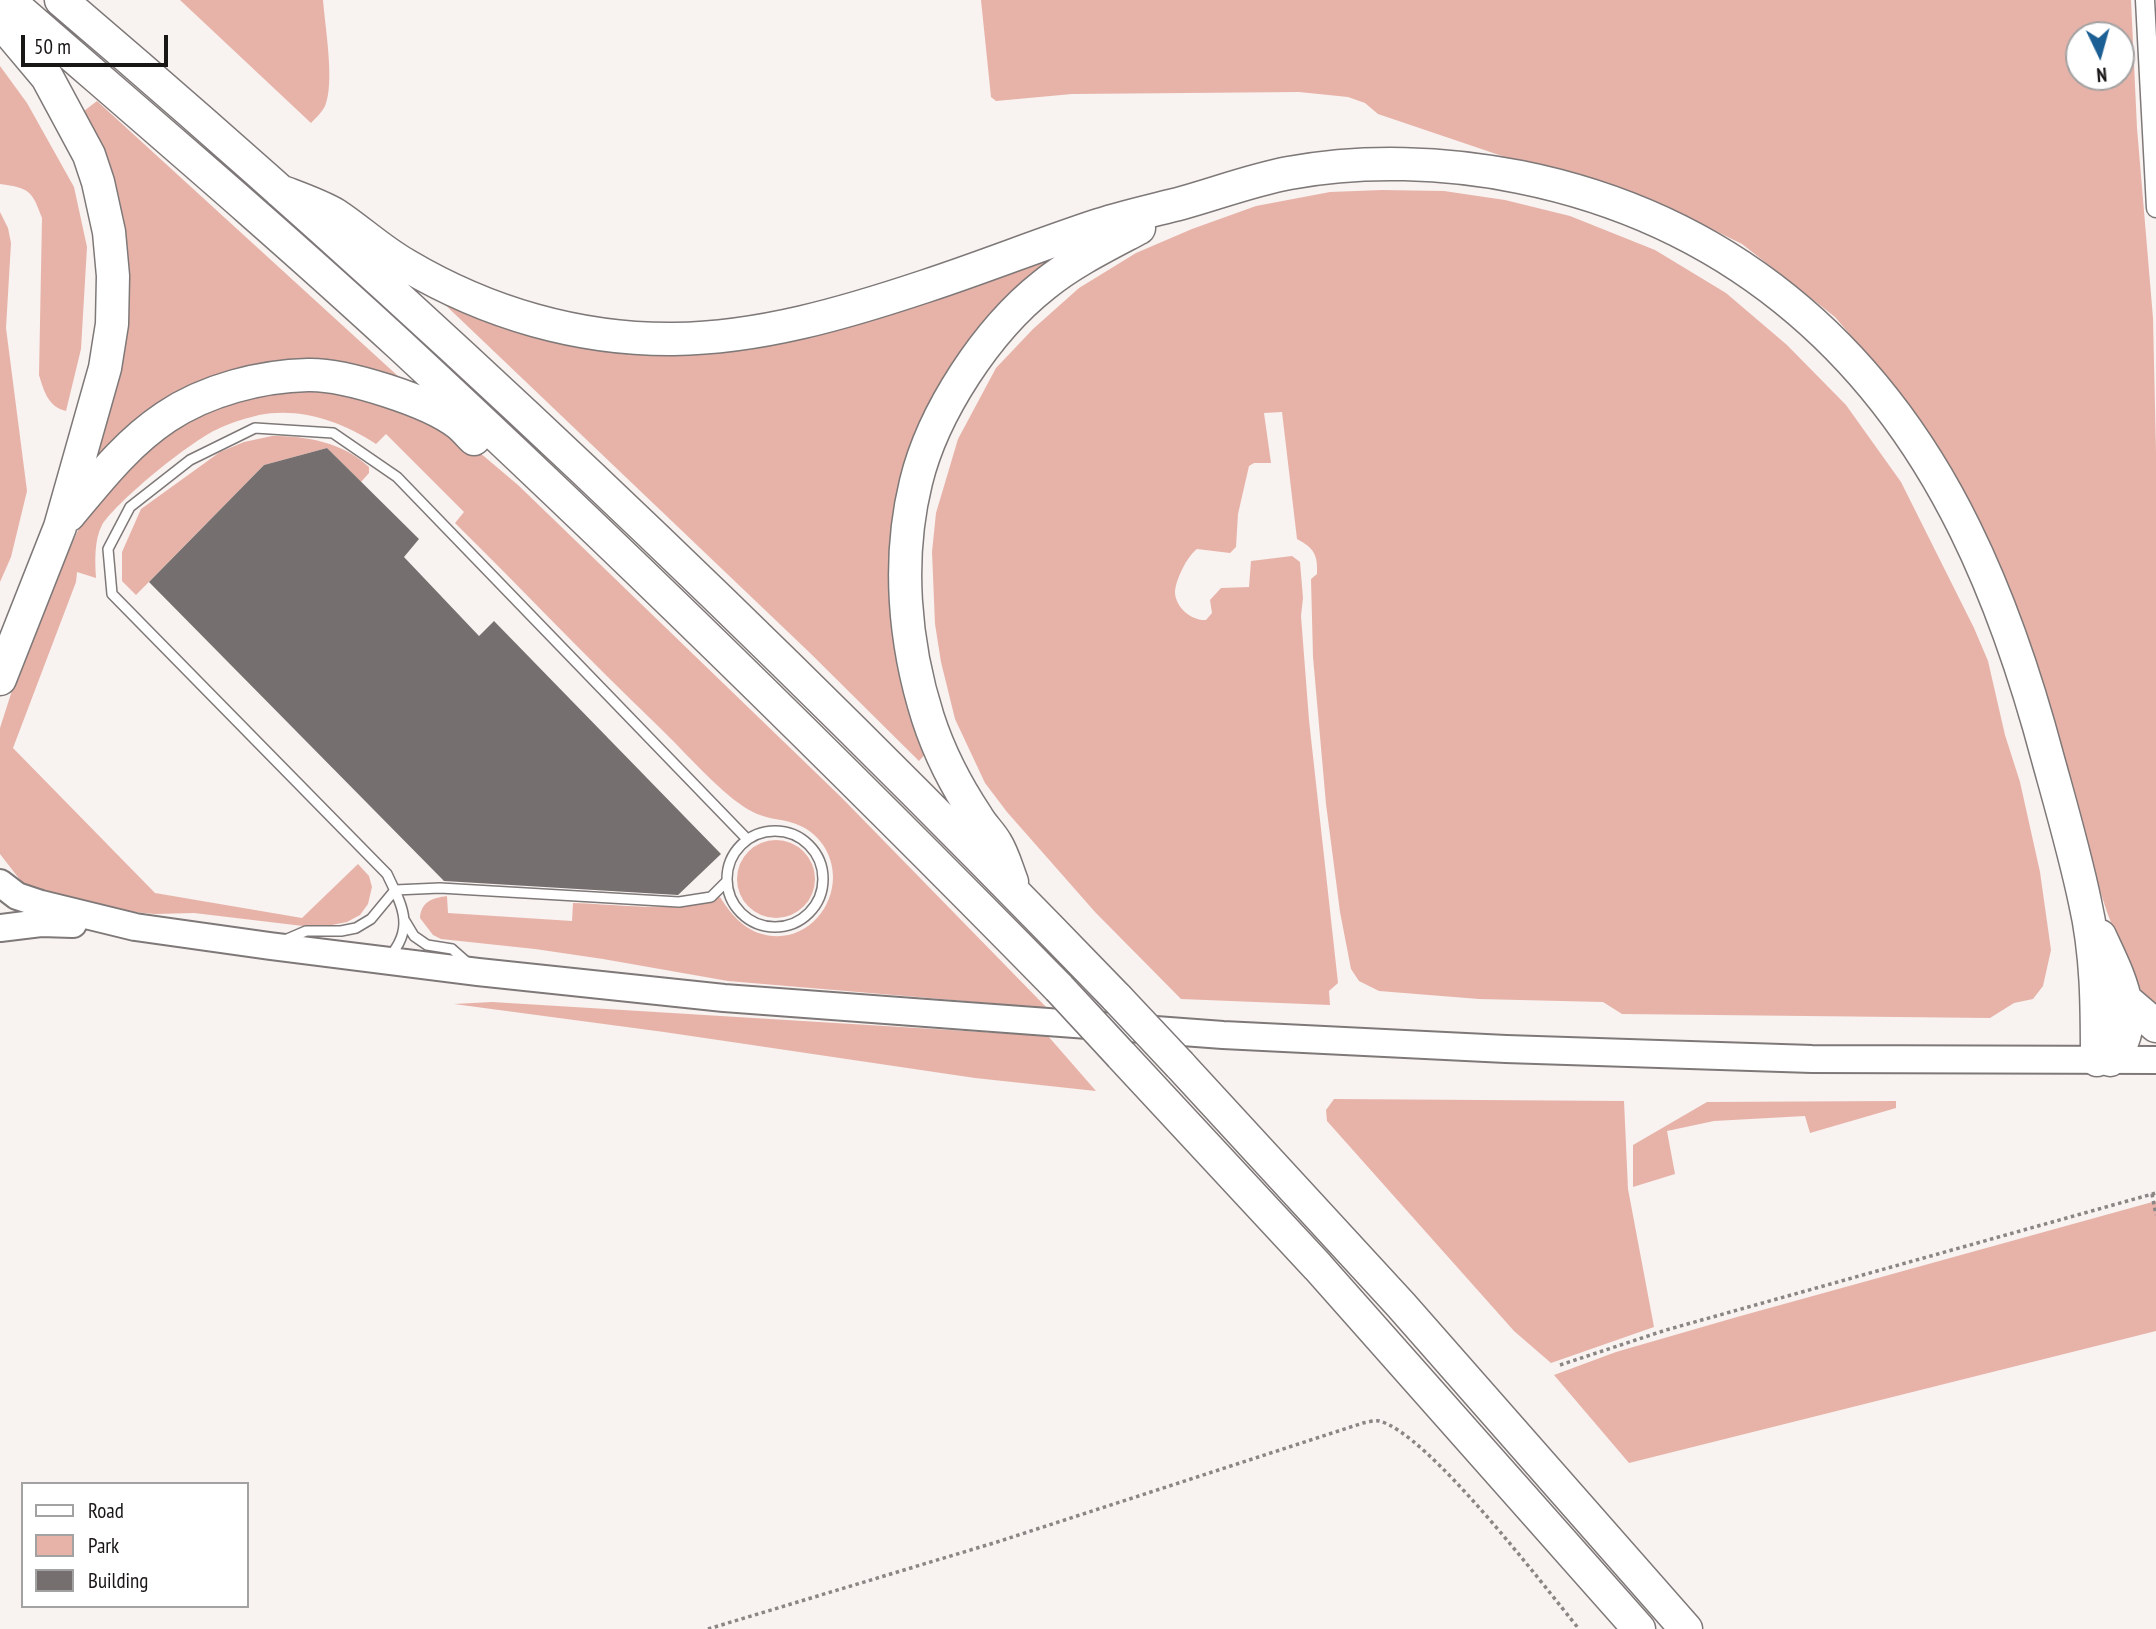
<!DOCTYPE html>
<html>
<head>
<meta charset="utf-8">
<style>
  body { margin:0 }
  #map { position:relative; width:2156px; height:1629px; overflow:hidden; background:#f8f2f0; font-family:"PT Sans Narrow",sans-serif }
  canvas { display:block }
  .legend { position:absolute; left:21px; top:1482px; width:228px; height:126px; box-sizing:border-box; background:#fff; border:2px solid #a3a2a2; margin:0; padding:9px 12px; list-style:none; font-size:21px; color:#191716 }
  .legend li { display:flex; align-items:center; gap:14px; height:35px }
  .legend b { width:35px; border:2px solid #a3a2a2 }
  .north { position:absolute; left:2065px; top:21px; width:70px; height:70px; box-sizing:border-box; background:#fff; border:2px solid #a3a2a2; border-radius:50%; rotate:175deg; font-size:19px; font-weight:700; line-height:28px; text-align:center; color:#191716 }
  .north::after { content:''; display:block; margin:auto; width:24px; height:32px; background:#1b5f94; clip-path:polygon(50% 0,100% 100%,50% 72%,0 100%) }
  .scale { position:absolute; left:21px; top:35px; width:147px; height:32px; box-sizing:border-box; border:4px solid #191716; border-top:0; padding-left:9px; font-size:21px; line-height:24px; white-space:nowrap; color:#191716; -webkit-text-stroke:5px #fff; paint-order:stroke }
</style>
</head>
<body>
<div id="map">
<canvas width="2156" height="1629"></canvas>
<ul class="legend">
<li><b style="height:9px;background:#fff"></b>Road</li>
<li><b style="height:19px;background:#e7b3a8"></b>Park</li>
<li><b style="height:19px;background:#75706f"></b>Building</li>
</ul>
<div class="north">N</div>
<div class="scale">50 m</div>
</div>
<script>
const context = document.querySelector('canvas').getContext('2d');
context.lineJoin = 'round';
function fill(path, color) {
  context.fillStyle = color;
  context.fill(path, 'evenodd');
}
function stroke(path, color, width, dash) {
  context.strokeStyle = color;
  context.lineWidth = width;
  context.lineCap = dash ? 'butt' : 'round';
  context.setLineDash(dash || []);
  context.stroke(path);
}
const green = new Path2D(`
  M180 0H323C325 26 335 83 325 106 322 112 316 118 311 123Z
  M981 0H2131L2137 128 2153 318 2156 452V1008L2144 995 2129 970 2107 912 2091 863 2033 656 2006 583 1949 467 1894 386 1835 317 1742 244 1683 215 1601 182 1508 158 1378 114 1365 103 1348 97 1299 92 1072 94 996 101 991 97ZM2079 35H2121V77H2079Z
  M0 66 27 103 74 187 87 247 81 349 66 411C48 407 44 391 39 375L42 218C32 191 30 188 0 184Z
  M97 101 399 377 342 364 300 360 272 362 230 370 192 386 94 470 101 418 99 144 84 111Z
  M1382 190 1444 191 1505 200 1570 216 1655 250 1726 293 1787 345 1846 405 1901 482 1974 628 1988 661 2005 735 2020 782 2040 872 2051 950 2043 986 2033 999 2014 1003 1990 1018 1622 1014 1603 1002 1479 999 1379 991 1359 981 1351 969 1340 912 1326 804 1313 657 1311 579 1317 574C1318 555 1314 548 1297 539L1282 412 1264 413 1271 463H1254L1249 466 1238 514 1236 547 1230 553 1197 549C1187 556 1175 581 1175 593 1176 608 1192 621 1206 620L1212 613 1210 600 1221 588 1249 587 1251 561 1292 556 1300 562 1303 598 1301 616 1309 720 1338 983 1329 991 1330 1005 1181 999 1095 912 1007 812 985 783 955 719 941 662 935 624 932 552 936 513 958 439 996 368 1033 329 1079 288 1136 253 1192 229 1256 206 1330 192Z
  M0 212 8 228 11 243 6 328 27 491 11 557 0 582Z
  M1061 250 901 491 930 749 919 761 809 652 437 297 648 345Z
  M321 383 447 425 518 485 841 797 1047 1008 728 981 603 959 535 949 441 939 433 935 420 918C421 902 432 898 447 896L448 913 572 921 573 903C613 904 685 914 720 897 730 913 743 929 762 934 800 945 833 913 833 877 833 853 818 832 796 824 784 819 772 820 760 815 751 812 741 805 733 799 706 777 682 749 657 725 588 659 523 590 455 523L464 512 386 434 376 444C341 421 300 407 259 415 247 418 233 422 222 427 194 438 118 500 102 525 94 540 95 562 96 578L77 572 76 582 13 748 155 893 302 918 358 864 369 876 372 887 368 904 360 915 347 922 332 925 303 926 194 913 155 914 102 909 24 885 0 854V728L32 628 83 520 149 439 224 399Z
  M272 436C307 436 342 442 369 467V473L361 482 327 448 264 465 136 595 122 581V552L141 509 220 452 244 442Z
  M737 879a39 39 0 1 1 78 0a39 39 0 1 1-78 0Z
  M492 1002 1048 1036 1096 1091 975 1078 664 1032 454 1004Z
  M1334 1099 1624 1101 1628 1189 1654 1327 1551 1363 1514 1331 1327 1121 1326 1110Z
  M1896 1101V1108L1810 1133 1805 1116 1714 1121 1667 1131 1675 1174 1633 1187V1145L1707 1102Z
  M2156 1201V1331L1629 1463 1554 1375 1616 1352 1737 1317Z`);
const building = new Path2D(`
  M327 448 419 539 404 557 479 636 494 621 721 854 678 895 444 881 149 582 264 465Z`);
const path = new Path2D(`
  M2152 1194 2156 1215
  M1560 1365 1666 1330 2156 1193
  M708 1629 997 1542 1363 1423C1368 1422 1375 1420 1379 1421 1428 1433 1543 1585 1579 1629`);
const service = new Path2D(`
  M727 879a48 48 0 1 1 96 0a48 48 0 1 1-96 0Z
  M395 890 440 888 679 902 711 897 726 882
  M405 921 414 936 427 945 452 949 469 964
  M285 940 306 931H341L356 928 371 919 395 890
  M389 957C416 927 401 904 387 874L112 594 108 549 130 507 190 460 255 428 333 433 397 477 747 839`);
const minor = new Path2D(`
  M2145 0 2156 208`);
const primary = new Path2D(`
  M0 883 17 896 41 904 135 927 270 946 478 972 724 998 1223 1035 1506 1049 1812 1059 2156 1060
  M0 928 41 923 73 924`);
const motorway = new Path2D(`
  M8 0C139 114 272 227 400 345 625 554 844 769 1059 988
  M61 0C430 314 781 650 1117 998
  M0 21 47 77 89 155 98 182 109 232 113 276 112 324 105 368 60 527 0 679
  M280 191C298 198 319 205 336 215 360 231 381 251 406 265 487 313 579 340 674 339 760 338 845 313 926 286 984 267 1041 244 1099 225 1127 216 1155 210 1182 203 1218 193 1252 180 1289 173 1364 159 1445 162 1520 177 1724 218 1874 344 1965 529 2001 602 2027 680 2048 759 2061 806 2075 854 2085 902 2097 954 2097 1007 2097 1060
  M69 515C99 479 127 443 166 417 206 390 261 376 308 375 345 374 430 401 459 424 464 428 469 434 474 439
  M1012 882C1007 869 1003 854 996 843 991 834 982 826 977 817 957 787 939 752 928 718 904 643 897 559 916 482 933 412 987 330 1044 285 1072 262 1107 245 1139 228
  M2100 936C2118 975 2145 1023 2110 1060
  M2126 1000 2156 1026
  M1121 1055 1318 1267 1639 1629
  M1180 1065 1401 1305 1686 1629`);
const motorwayBridge = new Path2D(`
  M1059 988 1121 1055
  M1117 998 1180 1065`);
fill(green, '#e7b3a8');
fill(building, '#75706f');
stroke(service, '#7e7978', 12);
stroke(minor, '#7e7978', 21);
stroke(primary, '#7e7978', 30);
stroke(motorway, '#7e7978', 35);
stroke(path, '#8a8685', 3.5, [3.5, 3.5]);
stroke(service, '#fff', 9);
stroke(minor, '#fff', 18);
stroke(primary, '#fff', 26);
stroke(motorway, '#fff', 32);
stroke(motorwayBridge, '#7e7978', 35, []);
stroke(motorwayBridge, '#fff', 32);
</script>
</body>
</html>
